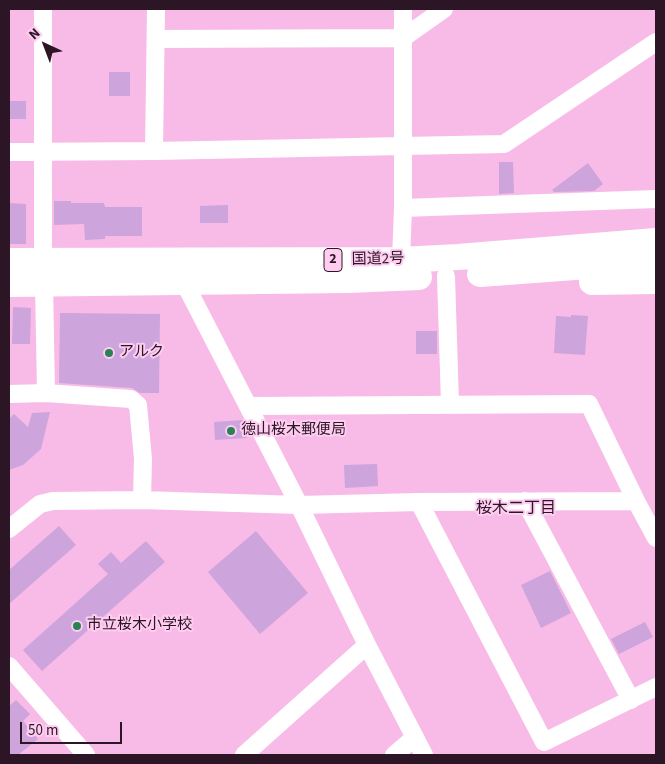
<!DOCTYPE html>
<html>
<head>
<meta charset="utf-8">
<style>
  body { margin:0 }
  #map { position:relative; width:665px; height:764px; overflow:hidden; background:#f8bbe7; font-family:"Source Sans 3",sans-serif }
  canvas { display:block }
  .frame { position:absolute; inset:0; border:10px solid #2c1626; pointer-events:none }
  .north { position:absolute; left:20px; top:20px; width:50px; height:50px; -webkit-text-stroke:4px #fecdf0; paint-order:stroke; rotate:317deg; font-size:14px; font-weight:700; line-height:20px; text-align:center; color:#2c1626 }
  .north::after { content:''; display:block; margin:auto; width:18px; height:22px; background:#2c1626; clip-path:polygon(50% 0,100% 100%,50% 72%,0 100%) }
  .scale { position:absolute; left:20px; top:722px; width:102px; height:22px; box-sizing:border-box; border:2px solid #2c1626; border-top:0; padding-left:6px; font-size:15px; line-height:18px; white-space:nowrap; color:#2c1626; -webkit-text-stroke:4px #fecdf0; paint-order:stroke }
</style>
</head>
<body>
<div id="map">
<canvas width="665" height="764"></canvas>
<div class="frame"></div>
<div class="north">N</div>
<div class="scale">50 m</div>
</div>
<script>
const context = document.querySelector('canvas').getContext('2d');
context.lineJoin = 'round';
function fill(path, color) {
  context.fillStyle = color;
  context.fill(path, 'evenodd');
}
function stroke(path, color, width, dash) {
  context.strokeStyle = color;
  context.lineWidth = width;
  context.lineCap = dash ? 'butt' : 'round';
  context.setLineDash(dash || []);
  context.stroke(path);
}
function drawText(font, color, halo, rows, align = 'center') {
  context.font = font + ' "Source Sans 3","Noto Sans JP",sans-serif';
  context.lineWidth = 4;
  context.setLineDash([]);
  context.textBaseline = 'middle';
  context.strokeStyle = halo;
  context.fillStyle = color;
  for (const [text, x, y, turn = 0] of rows) {
    context.save();
    context.translate(x, y);
    context.rotate((+turn || 0) * Math.PI / 180);
    context.textAlign = isNaN(turn) ? turn : align;
    if (halo) context.strokeText(text, 0, 0);
    context.fillText(text, 0, 0);
    context.restore();
  }
}
const building = new Path2D(`
  M109 72H130V96H109Z
  M9 101H26V119H9Z
  M499 162H513L514 193 499 194Z
  M588 163 603 184 594 191 554 192 552 190Z
  M54 201H71V203H104L105 207H142V236H105V239L85 240 84 224 54 225Z
  M9 203 26 204V244H9Z
  M228 205V223H200V206Z
  M13 307 31 308 30 344H12Z
  M60 313 160 314 159 393H140L132 388 59 383Z
  M571 315 588 316 585 355 554 353 556 316 571 317Z
  M416 331H437V354H416Z
  M50 412 41 449 23 465 9 470V419L14 414 28 427 32 413Z
  M243 420 246 426 247 438 215 440 214 422Z
  M377 464 378 486 345 488 344 465Z
  M59 526 76 545 9 604V570Z
  M256 531 308 593 260 634 208 572Z
  M146 541 165 562 42 671 23 650 108 574 98 564 111 552 121 563Z
  M550 571 571 613 541 628 521 585Z
  M645 622 653 637 619 654 611 639Z
  M16 700 30 714 23 721 38 739 18 755H9V706Z`);
const minor = new Path2D(`
  M156 39 403 38 444 9
  M154 151 156 9
  M9 152 154 151 504 144 656 42
  M403 208 656 199
  M401 260 403 208V9
  M43 261V9
  M446 276 450 404
  M184 282 299 505 367 645 424 755
  M44 283 46 393
  M9 394 46 393 131 399 138 405 143 459 142 500
  M248 406 589 404 636 501 656 538
  M525 501 631 700
  M419 502 544 742 656 687
  M9 529 40 504 53 501 142 500 299 505 419 502 636 501
  M9 666 86 755
  M244 755 367 645
  M394 755 415 737`);
const highway = new Path2D(`
  M9 261 401 260 458 257 656 241
  M480 274 656 261
  M592 282 656 281
  M9 284 348 280 419 277`);
const markers = [
  [109,353,5,"#2a8154"],
  [231,431,5,"#2a8154"],
  [77,626,5,"#2a8154"]
];
const shields = [
  [333,260,18]
];
const shieldNames = [
  ["2",333,260]
];
const streetNames = [
  ["国道2号",378,260,-1]
];
const poiNames = [
  ["アルク",119,353],
  ["徳山桜木郵便局",241,431],
  ["市立桜木小学校",87,626]
];
const neighbourhoodNames = [
  ["桜木二丁目",516,509]
];
fill(building, '#cda4dc');
stroke(minor, '#fff', 18);
stroke(highway, '#fff', 26);
for (const [x, y, r, color] of markers) {
  const dot = new Path2D();
  dot.arc(x, y, r, 0, 2 * Math.PI);
  context.fillStyle = color;
  context.fill(dot);
  stroke(dot, '#fecdf0', 2);
}
for (const [x, y, w] of shields) {
  const box = new Path2D();
  box.roundRect(x - w / 2, y - 11.5, w, 23, 4);
  context.fillStyle = '#fecdf0';
  context.fill(box);
  stroke(box, '#2c1626', 1);
}
drawText('bold 14px', '#2c1626', null, shieldNames);
drawText('15px', '#2c1626', '#fecdf0', streetNames);
drawText('15px', '#2c1626', '#fecdf0', poiNames, 'left');
drawText('16px', '#2c1626', '#fecdf0', neighbourhoodNames);
</script>
</body>
</html>
